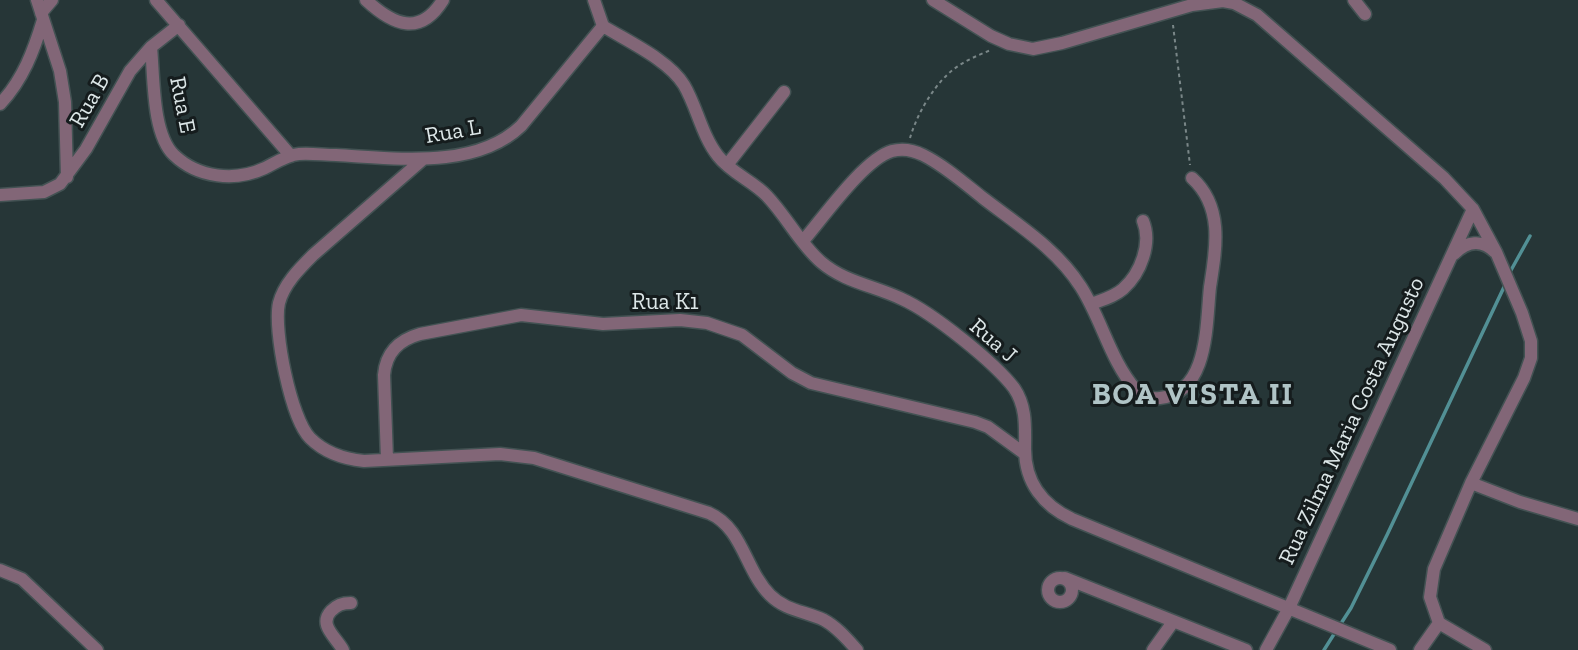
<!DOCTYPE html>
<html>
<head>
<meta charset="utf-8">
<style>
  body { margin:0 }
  canvas { display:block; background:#263637 }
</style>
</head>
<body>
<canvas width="1578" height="650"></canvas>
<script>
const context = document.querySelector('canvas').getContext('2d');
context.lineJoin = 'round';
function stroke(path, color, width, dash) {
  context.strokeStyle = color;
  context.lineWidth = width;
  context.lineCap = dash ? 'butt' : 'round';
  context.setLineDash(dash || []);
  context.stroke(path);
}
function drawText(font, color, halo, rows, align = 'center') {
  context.font = font + ' "Zilla Slab",serif';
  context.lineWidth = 6;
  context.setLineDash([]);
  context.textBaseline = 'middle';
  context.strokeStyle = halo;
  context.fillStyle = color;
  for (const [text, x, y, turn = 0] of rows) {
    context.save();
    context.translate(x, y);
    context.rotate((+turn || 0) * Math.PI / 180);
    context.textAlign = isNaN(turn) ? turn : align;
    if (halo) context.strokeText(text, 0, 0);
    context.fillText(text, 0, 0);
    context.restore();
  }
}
const stream = new Path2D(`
  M1510 272 1530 236
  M1340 625 1351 608 1387 535 1504 287
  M1324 650 1336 631`);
const path = new Path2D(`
  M1173 25 1190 165
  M910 138C916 117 931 90 947 75 959 63 976 56 991 50`);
const minor = new Path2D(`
  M37 0 60 71 65 102 67 177
  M156 0 291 156
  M366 0C393 25 420 37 443 0
  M594 0 603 26C627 41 669 60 684 85 697 107 702 136 718 156 731 173 753 181 767 196 787 217 800 244 821 262 844 282 875 286 902 299 933 313 994 362 1014 388 1027 407 1025 428 1025 449 1025 483 1044 506 1072 519L1390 650
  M933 0 991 36 1009 44 1033 49 1062 43 1192 5 1223 1 1234 3 1257 15 1444 178 1473 209 1496 252 1522 313 1531 341V358L1524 378 1471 483 1434 569 1430 597 1439 623
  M1354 0 1365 14
  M41 13 52 0
  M179 25 151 47C154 77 152 134 174 155 198 178 235 182 265 168 275 163 287 155 299 154 311 153 324 155 336 155 395 158 475 170 521 126L603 26
  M0 104C23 80 34 50 43 20
  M422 160 313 255C299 269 284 284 279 303 273 330 291 419 310 438 325 453 344 459 364 461L500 454 534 458 709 513C743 528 745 570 770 595 786 611 805 611 824 620 837 627 847 639 857 650
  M727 165 784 92
  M0 195 44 192 60 184 86 149 130 71 151 47
  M803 241C823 218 864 159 892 151 903 148 913 150 923 155 945 166 964 183 983 198 1018 225 1057 249 1081 287 1102 320 1110 360 1136 390 1142 397 1150 399 1160 398 1209 393 1206 324 1210 287 1216 249 1224 207 1192 178
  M1454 254C1467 241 1482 239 1495 252
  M1091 304C1102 300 1114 297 1123 289 1141 273 1152 243 1143 221
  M387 459 384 375C386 352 399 340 420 334L521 315 603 324 680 320 707 323 742 335 792 373 811 383 975 422 988 427 1025 454
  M1471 483 1520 502 1578 519
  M0 570 22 579 97 650
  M1048 590a12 12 0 1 1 24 0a12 12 0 1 1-24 0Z
  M1065 578 1246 650
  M1439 623 1485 650
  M343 650C336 637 318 625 331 611 337 605 342 603 351 603
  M1153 650 1173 622
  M1266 650 1289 608 1473 209
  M1420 650 1439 623`);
const streetNames = [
  ["Rua B",90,101,-60],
  ["Rua E",182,105,79],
  ["Rua L",453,132,-10],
  ["Rua K1",665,302],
  ["Rua J",993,341,41],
  ["Rua Zilma Maria Costa Augusto",1352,421,-65]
];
const districtNames = [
  ["BOA VISTA II",1193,395]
];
stroke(stream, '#529095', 3.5);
stroke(minor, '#435253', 15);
stroke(path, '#7a8788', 2, [3.5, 3.5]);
stroke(minor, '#826677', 12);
drawText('23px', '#dce6e7', '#151c1d', streetNames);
context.letterSpacing = '2px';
drawText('bold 30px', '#b0c4c6', '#151c1d', districtNames);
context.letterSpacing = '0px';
</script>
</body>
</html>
